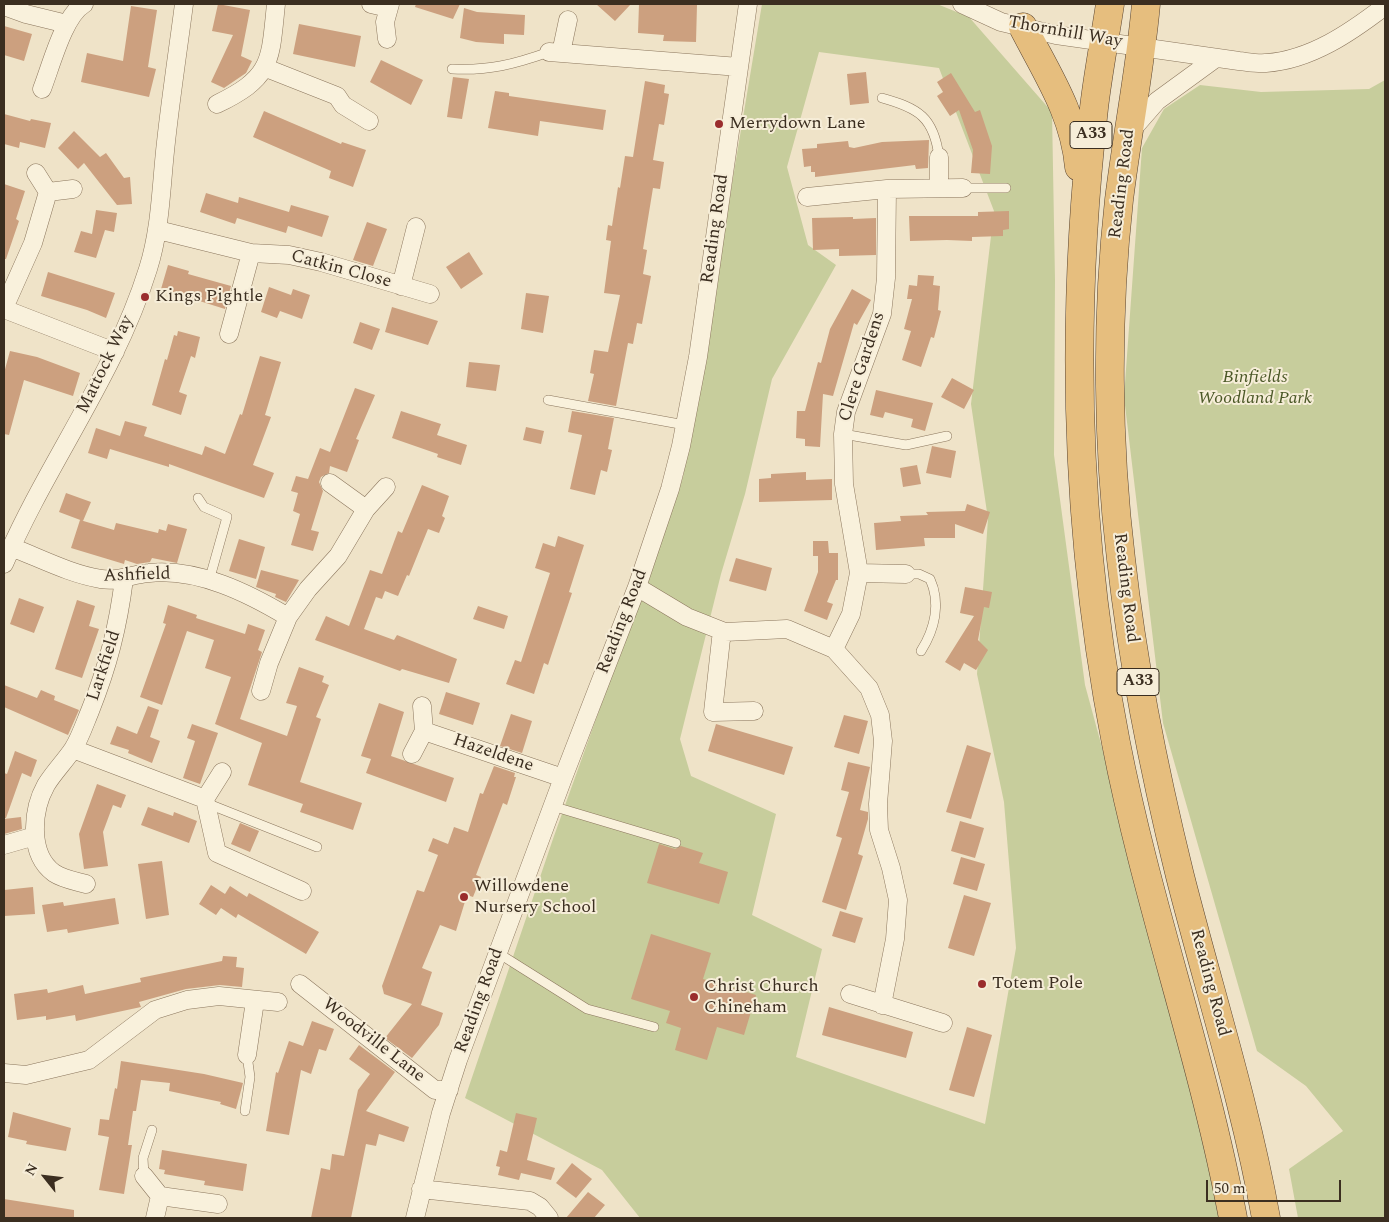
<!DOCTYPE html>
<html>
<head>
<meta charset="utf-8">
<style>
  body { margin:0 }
  #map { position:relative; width:1389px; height:1222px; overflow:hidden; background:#efe3c8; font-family:Spectral,serif }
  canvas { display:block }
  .frame { position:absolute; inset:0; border:5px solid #3b2e20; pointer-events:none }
  .north { position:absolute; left:20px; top:1152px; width:50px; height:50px; -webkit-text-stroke:4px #f6edd8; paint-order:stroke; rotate:299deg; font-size:14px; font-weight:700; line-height:20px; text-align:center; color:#3b2e20 }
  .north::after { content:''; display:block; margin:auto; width:18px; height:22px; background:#3b2e20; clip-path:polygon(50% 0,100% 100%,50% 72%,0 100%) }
  .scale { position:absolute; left:1206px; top:1180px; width:135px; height:22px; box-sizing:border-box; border:2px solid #3b2e20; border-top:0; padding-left:6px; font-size:15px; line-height:18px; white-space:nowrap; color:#3b2e20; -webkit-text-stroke:4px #f6edd8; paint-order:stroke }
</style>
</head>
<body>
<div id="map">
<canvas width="1389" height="1222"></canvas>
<div class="frame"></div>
<div class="north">N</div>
<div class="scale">50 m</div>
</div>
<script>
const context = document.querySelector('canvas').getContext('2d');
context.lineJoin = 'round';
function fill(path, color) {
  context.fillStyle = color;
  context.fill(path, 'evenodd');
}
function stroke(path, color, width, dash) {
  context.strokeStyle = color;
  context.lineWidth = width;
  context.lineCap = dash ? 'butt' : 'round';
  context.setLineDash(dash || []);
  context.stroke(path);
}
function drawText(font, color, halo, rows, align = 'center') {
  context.font = font + ' Spectral,serif';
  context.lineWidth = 4;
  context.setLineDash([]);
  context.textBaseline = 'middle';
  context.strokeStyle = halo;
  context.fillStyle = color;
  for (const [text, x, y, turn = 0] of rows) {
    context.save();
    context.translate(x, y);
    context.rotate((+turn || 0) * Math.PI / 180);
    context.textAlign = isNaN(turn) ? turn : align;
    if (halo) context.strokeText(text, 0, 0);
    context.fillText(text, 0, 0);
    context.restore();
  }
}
const green = new Path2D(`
  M762 4H937L969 17 1052 112 1055 280 1054 455 1085 685 1214 1159 1222 1218H640L602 1170 465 1098 554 836 683 477ZM819 52 939 68 994 211 971 404 988 519 977 674 1004 802 1016 948 985 1124 796 1057 822 949 752 915 776 814 691 776 680 739 721 574 745 494 772 379 836 265 808 245 787 167Z
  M1385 80V1218H1298L1289 1169 1343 1131 1306 1086 1257 1051 1163 723 1124 397 1142 148 1164 109 1200 85 1261 92 1369 89Z`);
const building = new Path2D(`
  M218 4 250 10 241 56 252 61 246 73 224 88 211 82 233 35 212 31Z
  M416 4H460L453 19 415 7Z
  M596 4H631L615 21Z
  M639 4 697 5 696 42 663 41 664 35 638 33Z
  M131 6 157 10 148 67 156 69 149 97 81 82 87 53 123 61Z
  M464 8 477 12 525 15 524 35 504 34V44L476 42 460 38Z
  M299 24 361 36 355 67 293 54Z
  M4 26 32 34 24 61 4 55Z
  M381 60 423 80 411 105 370 82Z
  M866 72 869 103 850 105 847 74Z
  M951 73 975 112 980 110 992 146 990 174 971 173 973 150 959 110 950 116 937 96 943 92 937 82Z
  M453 77 469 79 462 119 447 117Z
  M645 81 665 85 664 93 669 94 664 125 659 124 653 160 664 162 660 189 653 188 643 249 647 250 643 274 651 276 642 324 637 323 633 344 628 343 616 406 588 401 594 374 590 373 594 350 608 352 620 295 604 293 611 241 606 240 608 225 612 226 618 187 620 188 625 156 633 157Z
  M495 91 509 93V96L606 110 603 130 540 121 538 136 488 128Z
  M264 111 341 144 342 142 366 150 353 187 329 178 331 171 253 137Z
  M4 114 30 121 31 119 51 123 45 148 20 142 19 148 4 144Z
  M74 131 100 157 106 153 124 178 130 177 132 204 117 205 84 163 78 169 58 148Z
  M929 140 928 168 916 169 915 165 815 177V172H811V166L804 167 802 149 817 148V144L848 141 849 147 854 148 882 142Z
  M4 184 25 191 16 219 19 221 6 259H4Z
  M206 193 238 203 239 197 289 212 291 205 329 216 322 237 288 226 286 233 237 218 235 224 200 212Z
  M96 210 117 213 114 232 105 230 96 258 74 252 81 231 92 234Z
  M1009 211V229L1003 230V236L972 237V241L947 240 910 241 909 216H978V212Z
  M853 217V219L876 218V255L839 256V249L813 250 812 218Z
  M367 222 387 229 373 266 353 260Z
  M469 252 483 274 461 289 446 267Z
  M168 265 189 271 188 274 231 286 225 309 161 289Z
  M48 272 115 293 106 318 87 310 41 296Z
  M918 275 934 276 933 285 940 286 938 310 941 311 934 338 931 337 921 367 902 360 911 331 904 329 912 299H907L909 285 917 286Z
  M269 287 291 295 293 289 310 295 302 319 280 311 277 318 261 312Z
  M852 289 871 300 857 325 854 323 833 396 823 394 820 447 805 446V439L796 438 797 411H805L818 362 821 363 830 329Z
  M526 293 549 296 543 333 521 329Z
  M392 307 438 321 428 345 385 332Z
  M360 322 380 329 372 350 353 343Z
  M178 331 200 337 195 358 191 356 179 392 187 395 181 415 152 405 165 359 167 360 174 335 177 336Z
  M10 351 37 357 80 373 73 396 24 380 9 435 4 434V373Z
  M260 356 281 362 265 415 271 417 253 465 274 473 264 498 169 464V467L110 449 107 459 88 453 96 428 120 436 125 421 147 427 144 436 202 455 205 446 225 454 240 414 242 415Z
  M469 362 500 365 496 391 466 387Z
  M952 378 974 390 964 409 941 397Z
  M355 388 375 395 356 439 359 440 347 472 330 466 329 473 321 477 319 482 323 491 311 530 319 532 313 551 291 545 300 514 293 511 298 493 291 491 296 476 308 479 320 448 330 452Z
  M876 390 933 403 925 431 911 427 913 419 885 412 883 418 870 415Z
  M401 411 441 424 437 435 467 445 461 465 437 457 438 454 392 438Z
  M572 411 614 418 608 449 612 450 607 472 601 470 595 495 570 489 582 435 568 432Z
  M526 427 544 431 541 444 523 440Z
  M932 446 956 451 951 478 926 473Z
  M917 465 921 484 903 487 900 468Z
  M806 472V480L832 479V500L759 502V479L771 478V474Z
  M422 485 449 496 442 516 445 518 439 533 428 529 409 576 407 575 398 596 385 591 382 599 376 597 364 629 394 640 397 635 457 659 449 683 402 669 400 671 315 640 326 616 349 626 370 570 382 574 398 531 402 533Z
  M66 493 91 502 83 521 59 512Z
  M967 504 990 512 983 534 955 524V538H924L925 546 876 550 874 523 901 521 900 516 928 515 926 512 965 511Z
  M80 520 114 530 116 523 158 533 159 529 166 531 168 524 187 529 177 563 152 558 150 562 137 564 125 560 124 564 71 548Z
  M558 536 584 545 569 592 572 593 548 665 544 663 534 694 506 684 515 660 521 662 550 573 535 568 543 543 555 547Z
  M239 539 265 547 256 579 229 571Z
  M813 541H828L829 553H838V580H836L827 602 833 604 827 620 804 611 818 572V556H813Z
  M736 558 772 568 766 591 729 581Z
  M261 570 299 580 286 602 275 597 276 594 256 587Z
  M965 587 992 592 989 608 984 607 978 640 988 650 976 670 964 663 960 671 945 662 974 616 960 613Z
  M19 598 44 607 34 633 10 624Z
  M77 600 95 606 89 626 99 629 82 678 55 669Z
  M168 605 197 615 196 618 245 634 248 624 265 630 258 650 262 652 240 719 287 736 297 706 286 703 299 667 324 676 322 682 329 685 316 717 321 719 300 782 362 803 353 830 300 812 303 804 248 785 262 743 215 724 231 677 205 668 214 640 187 631 162 705 140 697 166 624 163 623Z
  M478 606 508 616 504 629 473 619Z
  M4 685 37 698 41 690 55 696 54 700 79 710 68 735 4 707Z
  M446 692 480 703 473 725 439 714Z
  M379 703 404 712 391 756 454 778 446 802 366 773 371 759 361 756Z
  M148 706 159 710 150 737 160 741 152 763 128 753 129 750 110 744 117 726 137 734Z
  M511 714 532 721 522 753 500 746Z
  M844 715 868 721 859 754 834 747Z
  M192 724 218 733 200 784 183 778 195 741 187 738Z
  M716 724 793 747 784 775 708 751Z
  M967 745 991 753 971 819 946 812Z
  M15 751 37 760 31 777 22 773 6 818H4V773L7 774Z
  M848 762 870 767 860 810 868 812V819L858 854 863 856 846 910 822 902 842 838 836 836 849 792 841 790Z
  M494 766 515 773 514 777H516L507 805 503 803 476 875 481 877 473 897 467 895 456 931 440 925 422 968 432 972 421 1005 443 1013 439 1025 412 1058 385 1038 412 1004 384 994 382 986 417 890 424 892 438 855 428 851 433 838 448 844 454 827 468 832 480 793 483 794Z
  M97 784 126 795 121 808 113 805 103 832 108 866 84 869 79 834Z
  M148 807 173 816 174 812 197 821 189 843 141 825Z
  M21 817 22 829 4 834V819Z
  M960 821 984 828 975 858 951 851Z
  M240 823 259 831 250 852 231 844Z
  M659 844 675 849 681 846 703 853 699 863 728 872 719 904 647 883Z
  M961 857 985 864 977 891 953 884Z
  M162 861 169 915 146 919 138 864Z
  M211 885 225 894 230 886 247 897 249 893 319 932 306 954 238 914 236 918 221 908 216 915 199 904Z
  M33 887 35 914 4 916V890Z
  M964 895 991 903 974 956 948 948Z
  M115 898 119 924 68 933 67 929 47 932 42 905 63 902 64 906Z
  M840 911 863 918 855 943 832 936Z
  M651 934 711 953 703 979 756 995 744 1035 717 1027 707 1060 675 1050 681 1028 666 1023 670 1011 631 999Z
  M223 956 237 957 236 967 244 968 242 987 220 985 186 989 139 1002 141 1007 76 1021 75 1015 46 1020V1016L17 1020 14 994 47 989 48 993 83 985 85 994 141 982 140 978 222 961Z
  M829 1007 913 1032 906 1058 822 1035Z
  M312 1021 334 1029 326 1051 319 1049 311 1074 301 1070 289 1135 266 1131 276 1072 278 1073 289 1041 303 1046Z
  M967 1027 992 1035 974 1097 949 1090Z
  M359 1045 395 1072 366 1111 409 1127 404 1142 379 1134 376 1146 366 1144 351 1218H311L321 1168 330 1170 332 1154 344 1156 358 1090 370 1074 349 1059Z
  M121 1061 204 1074 243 1083 236 1109 220 1104 221 1102 169 1091 170 1083 141 1080 136 1111H133L128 1145H132L124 1194 99 1190 109 1137 98 1135 100 1119 109 1120 115 1088 117 1089Z
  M13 1112 71 1128 66 1151 26 1144 27 1141 8 1137Z
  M516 1113 537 1118 527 1160 555 1168 551 1180 521 1173 519 1180 498 1175 500 1167 496 1166 500 1150 507 1152Z
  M162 1150 247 1164 243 1191 204 1185 205 1181 164 1174 165 1170 159 1169Z
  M572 1163 592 1179 576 1198 556 1183Z
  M588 1192 605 1205 594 1218H566Z
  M4 1199 74 1210V1218H4Z`);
const service = new Path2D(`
  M452 69C489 71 515 64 549 52
  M882 98C918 108 934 117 939 157
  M963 188H1006
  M548 400 685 425
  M843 434 906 445 947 436
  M198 498 204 507 227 517 209 581
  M906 574H919L930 579C941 603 935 629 921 651
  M206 803 317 847
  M552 806 676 843
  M498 953 587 1009 654 1027
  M245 1111 250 1077 247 1055
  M144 1176 143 1158 152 1130`);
const minor = new Path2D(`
  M371 4 388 8
  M962 4 1001 22 1056 35 1239 61C1248 62 1258 64 1266 63 1311 60 1351 32 1385 6
  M4 6 26 14 67 24
  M387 39 385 22 390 4
  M549 52 739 67
  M561 53 568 20
  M266 68 337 96 343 105 369 121
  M42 89C51 66 64 15 84 4
  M217 104C273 77 270 61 276 4
  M1130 132 1157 101 1216 58
  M939 157V188
  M36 173 48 192 73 189
  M807 197 887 189 963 188
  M158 230 251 253 289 255 321 262 430 294
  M401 286 416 227
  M4 308 33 243 48 192
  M4 309 115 352
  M229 334 251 253
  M330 483 366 509
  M11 547C40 558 70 574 101 579 120 582 132 574 149 573 198 568 248 593 288 617
  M4 564C47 463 115 375 148 269 161 228 161 185 166 142 171 96 178 50 184 4
  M859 573 906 574
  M637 587 687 617 725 632 787 629 834 649 869 688 880 715 883 741 878 804 879 830 891 868 898 900 895 939 882 1005
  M725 632 721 639 713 712 754 711
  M834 649 851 614 859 573 844 484 843 434 846 412 882 314 886 278 887 189
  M261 691 269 663 288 617 308 589 338 556 366 509 386 487
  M424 731 563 778
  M73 749 205 799
  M412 754 424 731 422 706
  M222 772 205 799 217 853 302 891
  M4 845 35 836
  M86 884C75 881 63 879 54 873 28 854 32 810 46 785 54 772 65 761 73 749 80 738 85 723 90 711 108 666 118 627 124 579
  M300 984 435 1090H449
  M850 994 943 1023
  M247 1055 255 1001
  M4 1073 26 1075 89 1060 155 1010 187 1000 219 996 278 1002
  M144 1176 160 1196 218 1204
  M421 1189 530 1201 540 1207 549 1218
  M155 1218 160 1196
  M415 1218 441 1113 458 1060 563 778 637 587 670 489 681 446 698 357 748 4`);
const trunk = new Path2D(`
  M1110 4C1105 38 1098 73 1094 108 1070 319 1075 534 1116 743 1147 903 1203 1058 1233 1218
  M1146 4C1140 70 1127 135 1119 200 1106 317 1107 443 1121 559 1133 666 1154 771 1180 876 1209 990 1245 1102 1266 1218
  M1023 27C1047 74 1074 113 1079 167`);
const markers = [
  [719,124,5,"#9a2d2d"],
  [145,297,5,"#9a2d2d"],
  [464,897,5,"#9a2d2d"],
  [982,984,5,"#9a2d2d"],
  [694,997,5,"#9a2d2d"]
];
const shields = [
  [1091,135,42],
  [1138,682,42]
];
const shieldNames = [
  ["A33",1091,135],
  ["A33",1138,682]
];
const streetNames = [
  ["Thornhill Way",1065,33,10],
  ["Reading Road",1123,184,-83],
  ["Reading Road",716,229,-82],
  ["Catkin Close",341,270,15],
  ["Mattock Way",106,365,-64],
  ["Clere Gardens",863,367,-72],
  ["Ashfield",137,576,-2],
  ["Reading Road",1125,588,83],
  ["Reading Road",623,622,-69],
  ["Larkfield",105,666,-72],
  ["Hazeldene",493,754,19],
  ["Reading Road",1209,983,75],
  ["Reading Road",480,1001,-70],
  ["Woodville Lane",373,1041,38]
];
const poiNames = [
  ["Merrydown Lane",729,124],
  ["Kings Pightle",155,297],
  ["Willowdene",474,887],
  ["Nursery School",474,908],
  ["Totem Pole",992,984],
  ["Christ Church",704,987],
  ["Chineham",704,1008]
];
const parkNames = [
  ["Binfields",1255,378],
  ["Woodland Park",1255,399]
];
fill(green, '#c7cd9c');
fill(building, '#cca07f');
stroke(service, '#8b765d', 10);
stroke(minor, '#8b765d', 19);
stroke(trunk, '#594431', 29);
stroke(service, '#f9f1dc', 9);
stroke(minor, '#f9f1dc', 18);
stroke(trunk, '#e6be7e', 28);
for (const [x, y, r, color] of markers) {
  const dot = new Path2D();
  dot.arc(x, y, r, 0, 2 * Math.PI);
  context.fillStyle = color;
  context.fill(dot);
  stroke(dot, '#f6edd8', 2);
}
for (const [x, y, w] of shields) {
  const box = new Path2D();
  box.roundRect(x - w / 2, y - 13.5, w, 27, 4);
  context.fillStyle = '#f6edd8';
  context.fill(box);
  stroke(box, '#3b2e20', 1);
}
drawText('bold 16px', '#3b2e20', null, shieldNames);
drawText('18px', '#3b2e20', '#f6edd8', streetNames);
drawText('18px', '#3b2e20', '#f6edd8', poiNames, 'left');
drawText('italic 18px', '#4b5827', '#f6edd8', parkNames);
</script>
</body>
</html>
